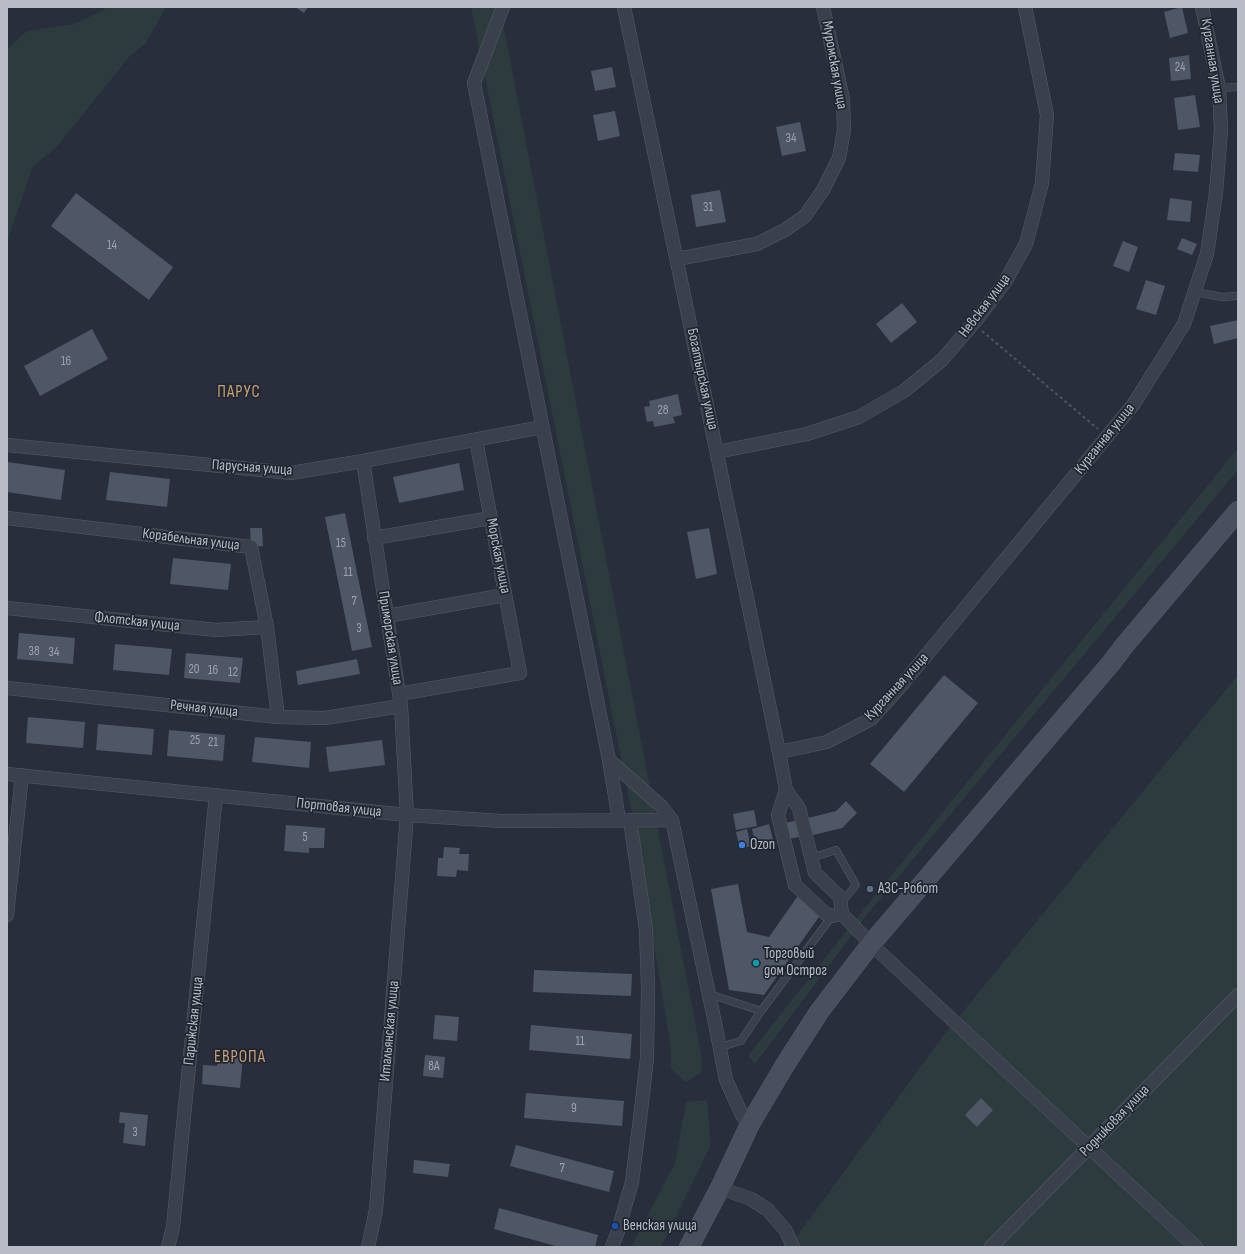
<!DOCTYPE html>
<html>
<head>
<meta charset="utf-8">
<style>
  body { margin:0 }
  #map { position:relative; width:1245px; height:1254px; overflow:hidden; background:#282e3c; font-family:"Sofia Sans Condensed",sans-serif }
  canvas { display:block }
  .frame { position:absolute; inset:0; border:8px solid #b8bcc7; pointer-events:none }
</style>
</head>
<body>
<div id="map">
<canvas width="1245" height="1254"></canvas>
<div class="frame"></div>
</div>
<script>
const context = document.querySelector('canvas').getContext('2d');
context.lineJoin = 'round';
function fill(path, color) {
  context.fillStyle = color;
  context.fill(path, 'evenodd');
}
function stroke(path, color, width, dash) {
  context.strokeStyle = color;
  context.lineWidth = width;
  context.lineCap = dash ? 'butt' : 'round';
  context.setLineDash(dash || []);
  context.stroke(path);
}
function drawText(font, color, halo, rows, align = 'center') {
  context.font = font + ' "Sofia Sans Condensed",sans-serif';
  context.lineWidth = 3.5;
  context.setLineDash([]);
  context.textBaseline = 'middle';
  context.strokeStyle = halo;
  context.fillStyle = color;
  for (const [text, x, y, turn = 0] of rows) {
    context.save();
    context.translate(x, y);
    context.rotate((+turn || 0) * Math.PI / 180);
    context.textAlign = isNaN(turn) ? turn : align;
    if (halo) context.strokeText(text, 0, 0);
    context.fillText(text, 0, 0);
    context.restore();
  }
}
const green = new Path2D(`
  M106 7H166L146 43 130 56 54 150 33 166 7 242V49L27 31 74 24 104 10Z
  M471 7H500L701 1053 702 1072 686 1082 671 1069V1049L635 828Z
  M1238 448V470L870 911 755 1064 748 1056 843 935Z
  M1238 675V1247H789L943 1036Z
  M707 1100 711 1145 661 1247H631L675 1163 686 1102Z`);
const building = new Path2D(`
  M295 7H308L304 13Z
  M1182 7 1188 33 1170 38 1164 12Z
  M1189 55 1191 79 1171 81 1169 58Z
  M612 67 616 87 595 91 591 71Z
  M1195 95 1200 127 1178 130 1174 98Z
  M615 111 620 136 598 141 593 115Z
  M800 122 806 151 782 156 776 127Z
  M1175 153 1200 155 1198 172 1173 170Z
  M720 190 726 222 696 227 691 195Z
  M76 193 173 267 149 300 51 226Z
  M1170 198 1192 201 1190 222 1167 220Z
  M1182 238 1197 244 1192 255 1177 249Z
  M1123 241 1138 247 1129 272 1113 266Z
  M1146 280 1165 286 1156 315 1136 309Z
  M902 303 917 322 891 343 876 324Z
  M1238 320V338L1214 344 1210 326Z
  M92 329 108 359 40 396 24 366Z
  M678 394 682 415 673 417 675 423 654 427 653 421 647 422 644 407 650 406 649 401Z
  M7 462 65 470 61 500 7 492Z
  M459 463 464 490 399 503 393 477Z
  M110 472 170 479 167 507 106 500Z
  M345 513 372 647 352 651 325 517Z
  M250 528H262L263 546 251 547Z
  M709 528 717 574 696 579 687 532Z
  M173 558 231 564 228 590 170 584Z
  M19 633 75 638 73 664 17 659Z
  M115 644 172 649 169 675 113 670Z
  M186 653 243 658 240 683 184 678Z
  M357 659 360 674 298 685 296 671Z
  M944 675 978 703 904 792 870 764Z
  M28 717 85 722 83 748 26 743Z
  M98 724 154 729 152 755 96 750Z
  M169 730 225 735 223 761 167 756Z
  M255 737 311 742 309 768 252 762Z
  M382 740 385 765 329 772 326 747Z
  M846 801 857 813 842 828 813 835 808 818 836 811Z
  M754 810 757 826 736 830 733 814Z
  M795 821 799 837 789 839 785 823Z
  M769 824 774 844 756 848 752 829Z
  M286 825 325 828 324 848H309V853L284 851Z
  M747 829 751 846 740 849 736 832Z
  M444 847 460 848 459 854H469L468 871 457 870 456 877 437 876 438 858H443Z
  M738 884 747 932 769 937 797 897 821 914 764 995 729 990 711 889Z
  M534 970 632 974 631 996 533 992Z
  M435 1015 459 1017 457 1041 433 1039Z
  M531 1025 632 1034 630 1059 529 1050Z
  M224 1054 243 1056 240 1088 202 1084 203 1065 217 1066 218 1061H224Z
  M425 1055 445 1057 443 1078 423 1076Z
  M526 1093 624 1101 622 1126 524 1118Z
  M981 1098 993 1110 977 1127 965 1115Z
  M120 1112 148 1115 145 1146 123 1143 125 1123H119Z
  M516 1145 614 1171 609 1192 510 1166Z
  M414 1160 450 1164 448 1177 413 1173Z
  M499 1208 598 1235 595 1247H559L494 1229Z`);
const path = new Path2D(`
  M982 331 1098 429`);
const lane = new Path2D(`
  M1219 88 1238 87
  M1195 292 1222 297 1238 296
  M811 858 836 850 856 885 841 903
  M709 994 761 1011
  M720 1047 741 1041 761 1011 832 916`);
const street = new Path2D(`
  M503 7 474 83 609 760 661 806 672 820 715 1023 726 1080 742 1115 750 1124
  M624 7 779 752 786 790 799 808 815 873 840 897 842 914 871 944 1196 1247
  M677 259 757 244 785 230 805 216 823 190 839 158 844 130 843 99 823 7
  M7 445 291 473 363 461 542 427
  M717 452 807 434 859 417 904 391 942 360 978 318 1005 282 1026 244 1042 183 1047 115 1025 7
  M363 461 401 706 407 815 376 1210 368 1247
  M7 518 251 547 267 627 278 717
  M374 538 491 518
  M7 608 216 630 267 627
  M387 616 505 595
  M7 688 278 717 325 718 401 706
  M399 694 520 673 476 440
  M779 752 827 742 871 719 900 687 1133 405 1184 324 1207 254 1216 193 1221 130 1219 88 1202 7
  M609 760 619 820
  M7 774 407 815 501 821 672 820
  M786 790 778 815 795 885 826 914 832 916 842 914
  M7 915 22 775
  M720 1188 751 1199 768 1210 786 1231 793 1247
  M168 1247 173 1227 216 795
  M612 1247 618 1231 632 1182 640 1119 647 1058 648 987 646 930 630 820
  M991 1247 1238 995`);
const secondary = new Path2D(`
  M689 1247 720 1188 750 1124 785 1065 819 1012 871 944 1112 662 1124 646 1238 511`);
const markers = [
  [742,845,4,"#3f7fe0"],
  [870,889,4,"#5c6f8a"],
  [756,963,4,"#0f9aa8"],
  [615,1226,4,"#1a4fb4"]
];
const numberNames = [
  ["24",1180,68],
  ["34",791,139],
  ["31",708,208],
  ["14",112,246],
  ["16",66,362],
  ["28",663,411],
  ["15",341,544],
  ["11",348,573],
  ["7",354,602],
  ["3",359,629],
  ["38",34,652],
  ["34",54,653],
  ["20",194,670],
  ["16",213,671],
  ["12",233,673],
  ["25",195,741],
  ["21",213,743],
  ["5",305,838],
  ["11",580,1042],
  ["8А",434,1067],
  ["9",574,1109],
  ["3",135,1133],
  ["7",562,1169]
];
const streetNames = [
  ["Курганная улица",1212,61,81],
  ["Муромская улица",834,65,80],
  ["Невская улица",985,306,-53],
  ["Богатырская улица",702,379,78],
  ["Курганная улица",1105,439,-51],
  ["Парусная улица",252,468,4],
  ["Корабельная улица",191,540,7],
  ["Морская улица",498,556,79],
  ["Флотская улица",137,622,6],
  ["Приморская улица",390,638,81],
  ["Курганная улица",897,687,-47],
  ["Речная улица",204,709,6],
  ["Портовая улица",339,808,6],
  ["Парижская улица",194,1021,-84],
  ["Итальянская улица",390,1031,-85],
  ["Родниковая улица",1115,1121,-46]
];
const poiNames = [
  ["Ozon",750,845],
  ["АЗС-Робот",878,889],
  ["Торговый",764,954],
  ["дом Острог",764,971],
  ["Венская улица",623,1226]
];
const quarterNames = [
  ["ПАРУС",239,393],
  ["ЕВРОПА",240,1058]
];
fill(green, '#2b3b3e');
fill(building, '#4f5665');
stroke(lane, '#565c67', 8);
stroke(street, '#565c67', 14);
stroke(secondary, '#565c67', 20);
stroke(path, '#4a585c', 2, [3, 3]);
stroke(lane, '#3b414c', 7);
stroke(street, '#3b414c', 13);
stroke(secondary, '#4a4f5f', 19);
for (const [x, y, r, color] of markers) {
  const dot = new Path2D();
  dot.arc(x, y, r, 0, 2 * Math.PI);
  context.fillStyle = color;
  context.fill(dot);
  stroke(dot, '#202631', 1.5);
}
drawText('13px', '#9ea2ae', null, numberNames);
drawText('15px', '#b8bcc7', '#202631', streetNames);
drawText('15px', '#b8bcc7', '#202631', poiNames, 'left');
context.letterSpacing = '1px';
drawText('17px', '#c8a172', '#202631', quarterNames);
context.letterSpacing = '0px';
</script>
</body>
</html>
